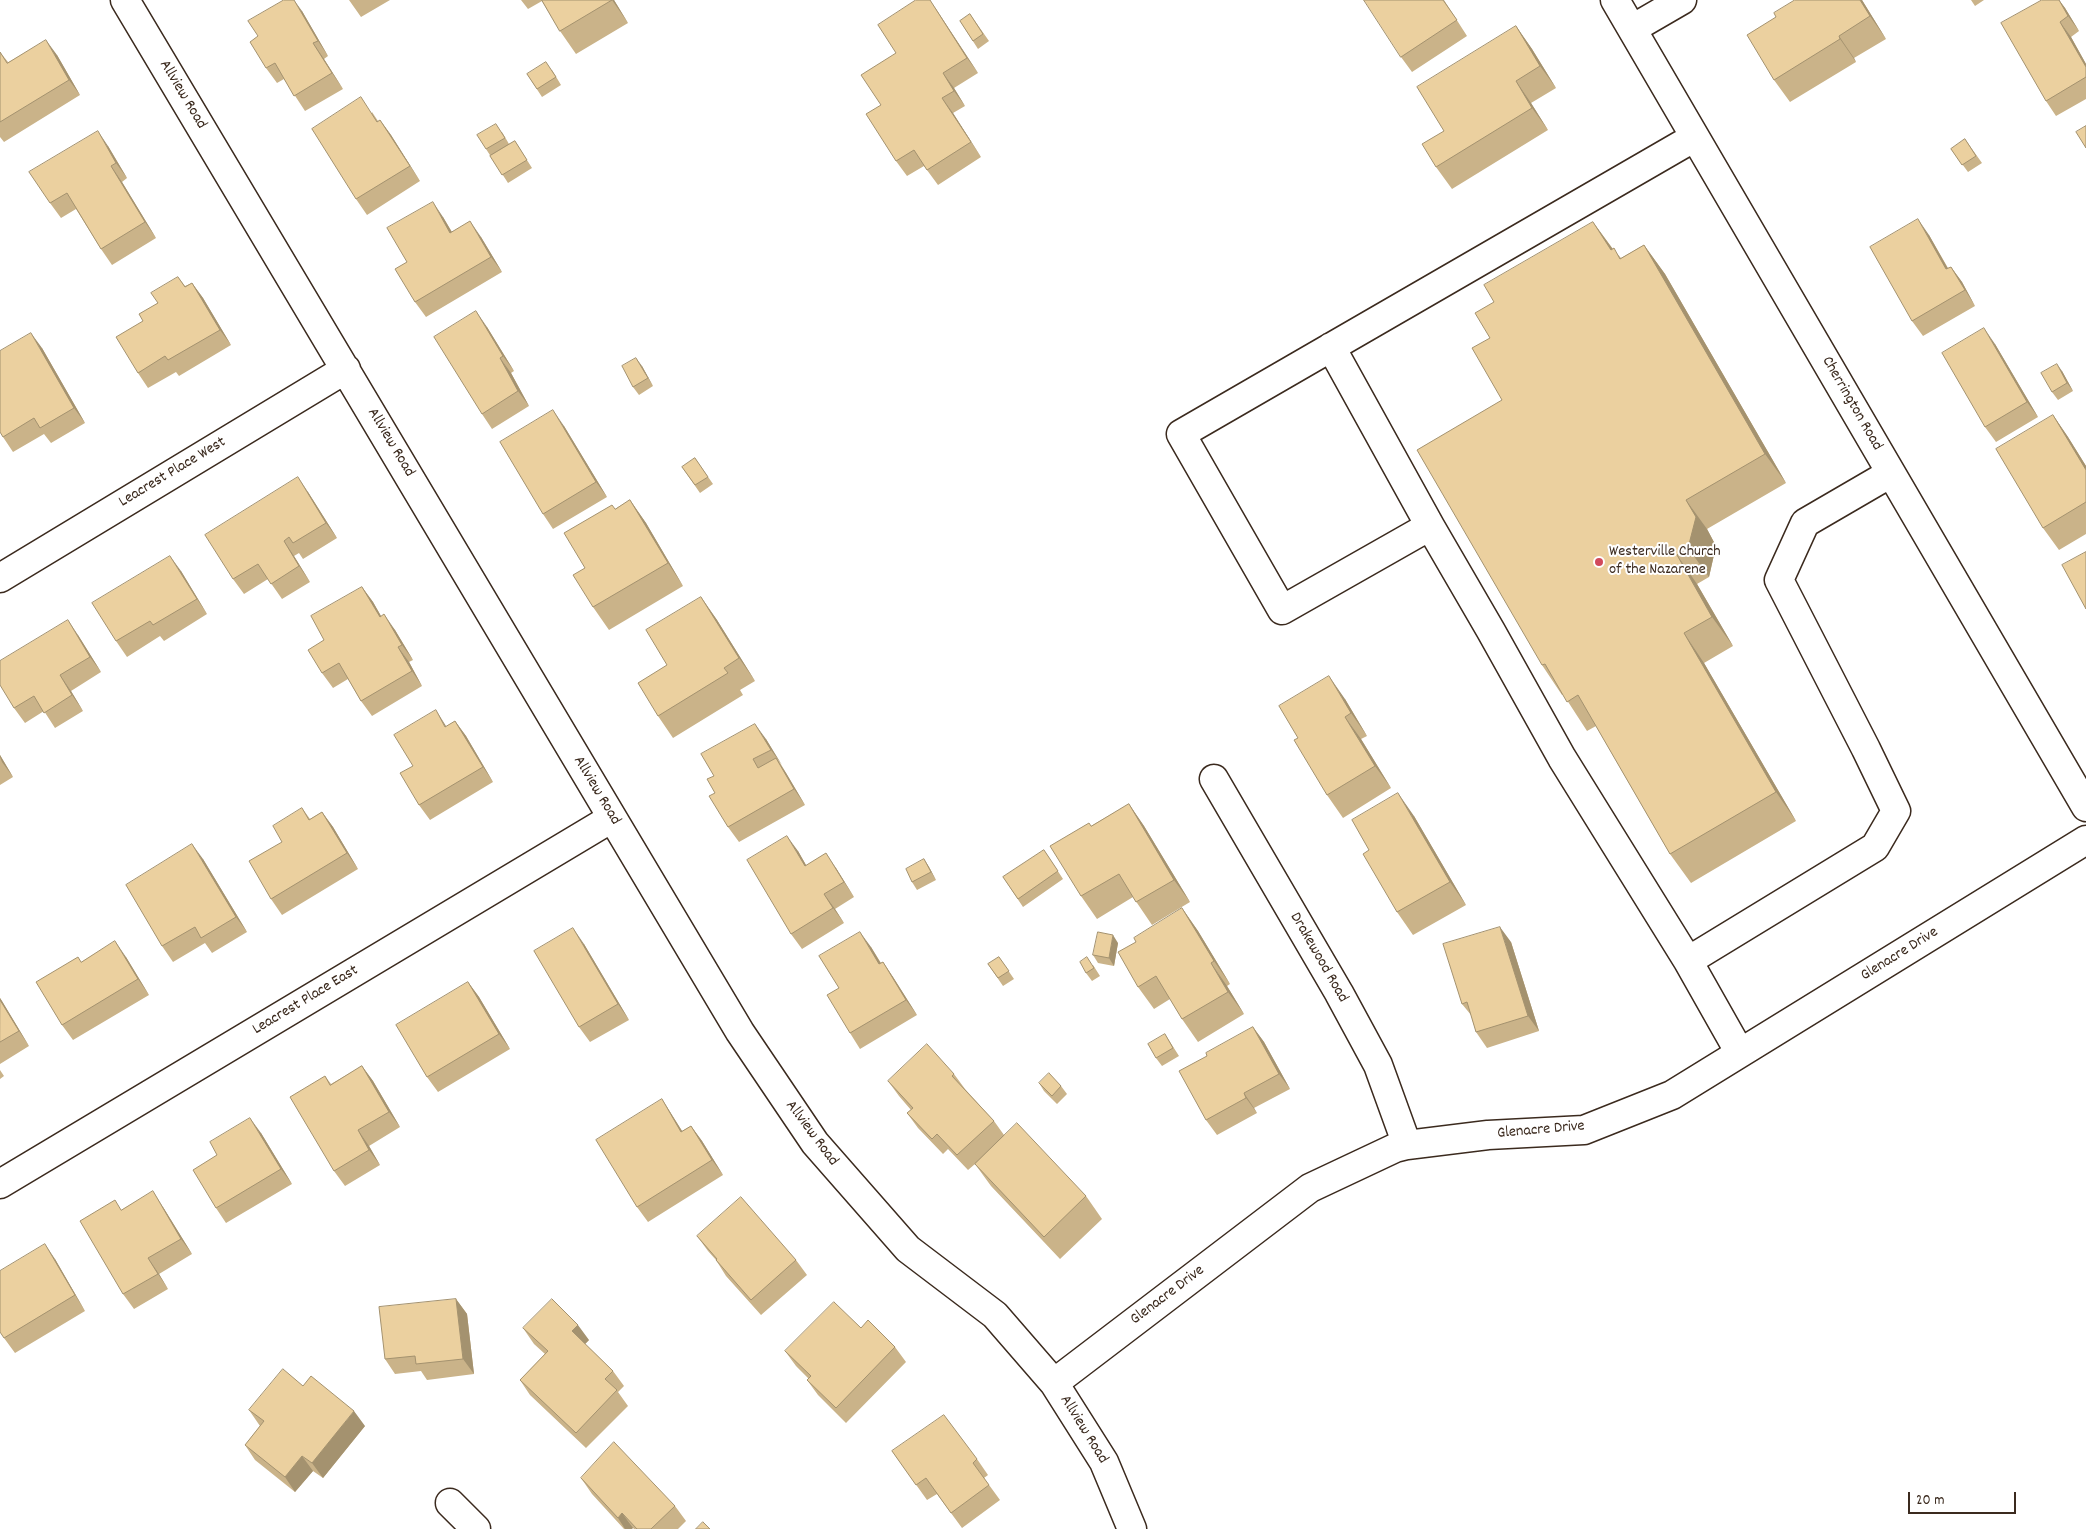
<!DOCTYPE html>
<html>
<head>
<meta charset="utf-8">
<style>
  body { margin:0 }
  #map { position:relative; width:2086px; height:1529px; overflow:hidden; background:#fff; font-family:Dekko,sans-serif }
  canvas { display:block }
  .scale { position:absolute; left:1908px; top:1492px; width:108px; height:22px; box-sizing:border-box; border:2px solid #3b2a1e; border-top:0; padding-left:6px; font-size:15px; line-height:18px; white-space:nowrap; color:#3b2a1e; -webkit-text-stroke:4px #fff; paint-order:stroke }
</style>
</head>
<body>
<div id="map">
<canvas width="2086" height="1529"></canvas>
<div class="scale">20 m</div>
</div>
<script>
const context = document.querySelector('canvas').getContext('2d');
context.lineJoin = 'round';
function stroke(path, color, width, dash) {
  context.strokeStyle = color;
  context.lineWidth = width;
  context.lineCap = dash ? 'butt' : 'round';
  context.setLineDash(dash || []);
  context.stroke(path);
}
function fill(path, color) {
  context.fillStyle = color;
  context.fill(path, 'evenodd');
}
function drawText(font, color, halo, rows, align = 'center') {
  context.font = font + ' Dekko,sans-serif';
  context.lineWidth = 4;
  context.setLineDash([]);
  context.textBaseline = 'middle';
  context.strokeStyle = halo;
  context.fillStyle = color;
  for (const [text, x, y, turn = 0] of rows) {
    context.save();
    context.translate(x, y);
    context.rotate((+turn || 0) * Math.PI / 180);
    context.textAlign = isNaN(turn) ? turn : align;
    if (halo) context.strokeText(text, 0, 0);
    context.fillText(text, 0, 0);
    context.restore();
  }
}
const minor = new Path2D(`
  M125 0 740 1032 815 1143 908 1249 995 1315 1054 1383 1104 1462 1132 1529
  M1615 0 2086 807
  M1632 29 1682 0
  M1331 347 1430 526
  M0 578 346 369
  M1214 779 1339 993 1378 1065 1407 1145
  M1688 961 1562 758 1491 631 1430 526 1282 610 1181 434 1695 137
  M1740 1053 1688 961 1875 847 1896 811 1866 749 1779 580 1805 523 1891 473
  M0 1184 612 818
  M1054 1383 1310 1188 1395 1148 1407 1145 1488 1135 1584 1130 1672 1095 2086 840
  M450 1503 476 1529`);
const wall = new Path2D(`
  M349 0H390L361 17Z
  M521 0H614L628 23 576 54 560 31 542 1 528 9Z
  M1444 0 1467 36 1412 72 1401 57Z
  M1795 0H1862L1886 39 1854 58 1856 62 1790 102 1774 80Z
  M1971 0H1984L1975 6Z
  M2042 0H2059L2065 8 2079 31 2071 37 2086 64V99L2056 116 2046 101Z
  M936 9 978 73 954 88 965 106 953 113 981 157 938 185 924 166 907 176 896 161 881 105 896 53Z
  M302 11 328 56 324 59 343 89 305 111 284 79 277 83 266 68Z
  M970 14 989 41 978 49 960 21Z
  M1516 26 1532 49 1556 88 1531 103 1548 130 1452 189 1436 167 1444 131Z
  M0 52 8 62 57 55 80 95 4 142 0 137Z
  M552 70 561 85 542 97 527 74Z
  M372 112 378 121 380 120 391 135 420 181 367 215 356 199Z
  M502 132 509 144 515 141 532 168 508 183 486 149Z
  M1965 139 1982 163 1968 172 1951 149Z
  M108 146 127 178 122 182 156 238 112 265 101 249 76 209 61 218 50 203Z
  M443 217 452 232 481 237 502 272 426 317 415 302 407 262Z
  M1593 222 1613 249 1621 258 1644 245 1665 274 1786 483 1707 529 1716 546 1709 577 1697 584 1733 646 1704 663 1796 821 1691 883 1670 854 1596 726 1587 731 1563 694 1562 695 1542 665 1502 400 1490 338 1494 302Z
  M1929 235 1948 268 1951 267 1962 282 1975 306 1923 336 1912 321Z
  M178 277 185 286 192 283 203 298 231 345 179 376 176 372 148 388 138 373 143 321Z
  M487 327 514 371 511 373 529 406 492 429 482 414Z
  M1995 344 2038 417 1996 442 1985 427Z
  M42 348 85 423 51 443 44 434 13 452 3 437Z
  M642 366 653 386 639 395 633 387Z
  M2062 371 2073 391 2058 400 2052 392Z
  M2053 415 2068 437 2086 466V534L2059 550 2043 528Z
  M564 426 607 497 553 529 543 514Z
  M695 458 713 484 700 493 682 467Z
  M308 492 337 538 303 559 299 553 294 556 310 582 282 599 268 579 244 594 233 579Z
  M630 500 646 523 683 586 609 630 593 607 585 568 615 509Z
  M181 571 207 614 164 641 160 636 127 657 116 641Z
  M362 587 373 602 381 616 395 630 413 660 409 662 422 686 372 716 361 701 348 679 333 688 322 673 324 640Z
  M701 597 717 620 755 681 740 690 743 695 673 738 658 716 667 665Z
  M78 635 101 672 71 691 83 711 55 728 44 711 25 723 14 708Z
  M1345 699 1367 736 1361 739 1391 788 1343 818 1327 795 1298 738Z
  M455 721 466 736 493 782 430 820 419 805 413 766 447 726Z
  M766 739 805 805 739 842 728 827 714 776Z
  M0 755 13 777 0 785Z
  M1129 804 1144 826 1190 902 1152 925 1133 897 1097 919 1081 896 1091 826Z
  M302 808 310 819 322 812 333 827 358 869 282 915 271 899 282 842Z
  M1414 816 1466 905 1413 935 1397 912 1369 850Z
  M1044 850 1063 879 1023 907 1003 877Z
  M798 851 806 865 836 868 854 897 835 909 844 923 802 949 791 934Z
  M203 859 247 932 212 953 205 943 173 962 162 946Z
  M924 859 929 867 936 880 917 890 912 882Z
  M1182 908 1198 931 1230 984 1227 986 1244 1014 1198 1042 1182 1019 1170 999 1154 1009 1138 987 1136 942Z
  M1511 942 1539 1031 1487 1048 1476 1032 1471 1015 1462 1004Z
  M1118 943 1114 966 1098 963 1093 955Z
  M584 944 629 1020 590 1042 579 1027Z
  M871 947 881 963 883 962 893 977 917 1015 860 1049 850 1033 839 988Z
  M126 957 149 995 73 1040 62 1025 81 962Z
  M999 957 1014 979 1003 986 988 964Z
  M1093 965 1100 976 1092 981 1086 973Z
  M468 982 479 997 510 1049 438 1092 427 1077Z
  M0 998 29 1046 0 1064Z
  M1253 1027 1264 1042 1290 1089 1254 1108 1257 1113 1217 1135 1206 1120 1207 1056Z
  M1165 1034 1179 1056 1162 1066 1156 1058Z
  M362 1066 373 1081 400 1127 369 1146 380 1165 345 1186 334 1171 325 1076 331 1084Z
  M0 1070 4 1076 0 1079Z
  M954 1074 965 1089 994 1121 1004 1135 1086 1196 1102 1219 1060 1259 991 1186 975 1164 968 1170 948 1149 943 1154 918 1128 907 1113 911 1110 899 1096 888 1081Z
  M1039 1083 1061 1086 1067 1094 1057 1104 1044 1091Z
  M662 1099 682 1131 691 1126 702 1141 723 1175 648 1222 637 1207Z
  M261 1133 292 1184 226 1223 216 1208Z
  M163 1207 192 1254 159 1274 168 1289 134 1309 123 1294 122 1210Z
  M697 1236 796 1260 807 1275 761 1315 726 1276 716 1260 708 1251Z
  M55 1259 85 1311 15 1353 4 1338Z
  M456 1299 467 1314 474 1374 427 1380 421 1371 395 1374 385 1359Z
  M523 1328 589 1340 585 1344 613 1371 624 1386 618 1392 628 1406 586 1448 530 1395 520 1380 545 1354 534 1344Z
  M861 1328 895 1347 906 1362 846 1423 818 1395 807 1380 809 1379 796 1366 785 1351Z
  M249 1410 365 1426 323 1478 313 1471 295 1492 255 1460 245 1445 260 1426Z
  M892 1451 977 1459 988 1475 984 1478 1000 1500 962 1528 937 1494 927 1500Z
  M581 1478 675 1506 686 1521 678 1529H634L633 1528 624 1529 592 1494Z`);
const shadedWall = new Path2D(`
  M294 0 302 11 328 56 318 41Z
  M612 0H614L628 23Z
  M930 0 936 9 978 73 967 58Z
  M1860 0H1862L1886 39 1870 16Z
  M2059 0 2065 8 2079 31 2068 16Z
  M2060 22 2071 37 2086 64V67Z
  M1516 26 1532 49 1556 88 1540 66Z
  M1839 36 1854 58 1856 62 1840 39Z
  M46 40 57 55 80 95 69 80Z
  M313 43 324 59 343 89 332 73Z
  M943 73 954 88 965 106 954 91Z
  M1516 81 1531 103 1548 130 1532 108Z
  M942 98 953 113 981 157 971 142Z
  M380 120 391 135 420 181 410 166Z
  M98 131 108 146 127 178 116 163Z
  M111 166 122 182 156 238 145 222Z
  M433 202 443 217 461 248 450 233Z
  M1918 219 1929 235 1957 285 1946 269Z
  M470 221 481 237 502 272 491 257Z
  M1593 222 1614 251 1611 250Z
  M1644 245 1665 274 1786 483 1765 454Z
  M1951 267 1962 282 1975 306 1965 290Z
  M192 283 203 298 231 345 220 330Z
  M476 311 487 327 514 371 503 356Z
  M1984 328 1995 344 2038 417 2027 402Z
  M31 333 42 348 85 423 74 408Z
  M500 358 511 373 529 406 518 391Z
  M636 358 642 366 653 386 648 378Z
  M2057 364 2062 371 2073 391 2067 383Z
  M553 410 564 426 607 497 596 482Z
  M2053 415 2068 437 2086 466V470Z
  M298 477 308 492 337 538 326 523Z
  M630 500 646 523 683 586 668 563Z
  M1686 500 1707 529 1716 546 1709 577 1688 548Z
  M284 541 294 556 310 582 299 566Z
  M1677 555 1697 584 1733 646 1712 617Z
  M170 556 181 571 207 614 197 599Z
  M362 587 373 602 390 632 380 617Z
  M701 597 717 620 755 681 739 658Z
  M384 614 395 630 413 660 402 645Z
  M68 620 78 635 101 672 90 657Z
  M1684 633 1704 663 1796 821 1776 792Z
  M398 647 409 662 422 686 412 671Z
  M60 675 71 691 83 711 72 695Z
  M1329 676 1345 699 1367 736 1351 713Z
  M436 710 456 742 445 727Z
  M1345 717 1361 739 1391 788 1375 766Z
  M455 721 466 736 493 782 483 767Z
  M755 724 766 739 782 765 771 750Z
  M0 755 13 777 2 762 0 757Z
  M776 758 786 773 805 805 794 789Z
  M1398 793 1414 816 1466 905 1450 882Z
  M1129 804 1144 826 1190 902 1174 880Z
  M322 812 333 827 358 869 347 853Z
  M787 836 798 851 815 881 805 866Z
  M192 844 203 859 247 932 236 917Z
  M826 853 836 868 854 897 844 882Z
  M924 859 929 867 936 880 931 872Z
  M824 894 835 909 844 923 833 908Z
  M1182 908 1198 931 1230 984 1214 961Z
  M1500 927 1511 942 1539 1031 1528 1016Z
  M573 928 584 944 629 1020 618 1004Z
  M860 932 871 947 890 979 879 964Z
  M1113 935 1118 943 1114 966 1109 958Z
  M115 941 126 957 149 995 138 979Z
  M883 962 893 977 917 1015 906 1000Z
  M1211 963 1227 986 1244 1014 1228 992Z
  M468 982 479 997 510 1049 499 1034Z
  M0 998 2 1001 29 1046 19 1031 0 1000Z
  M1253 1027 1264 1042 1290 1089 1279 1074Z
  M362 1066 373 1081 400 1127 389 1112Z
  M1244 1093 1254 1108 1257 1113 1246 1098Z
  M662 1099 692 1147 681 1132Z
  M250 1118 261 1133 292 1184 281 1169Z
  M691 1126 702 1141 723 1175 712 1160Z
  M358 1130 369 1146 380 1165 369 1150Z
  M153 1191 163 1207 192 1254 181 1239Z
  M45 1244 55 1259 85 1311 75 1295Z
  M148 1258 159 1274 168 1289 158 1274Z
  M456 1299 467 1314 474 1374 463 1359Z
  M578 1325 589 1340 582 1347 572 1331Z
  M354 1411 365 1426 323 1478 312 1463Z
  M302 1456 313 1471 295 1492 285 1477Z
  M622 1513 633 1528 632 1529H625L618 1518Z`);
const building = new Path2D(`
  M284 0H294L318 41 313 43 332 73 294 96 275 63 266 68 250 42 258 36 248 21Z
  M542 0H612L560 31Z
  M916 0H930L967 58 943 73 954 91 942 98 971 142 927 170 914 150 896 161 866 114 881 105 861 75 896 53 878 25Z
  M1364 0H1443L1457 20 1401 57Z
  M1795 0H1860L1870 16 1839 36 1840 39 1774 80 1747 35 1776 17 1774 13Z
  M2042 0H2059L2068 16 2060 22 2086 67V77L2046 101 2001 23Z
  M970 14 983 34 973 41 960 21Z
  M1516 26 1540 66 1516 81 1532 108 1436 167 1422 144 1444 131 1417 87Z
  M46 40 69 80 0 122V52L7 63Z
  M546 62 556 77 537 89 527 74Z
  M361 97 377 122 380 120 410 166 356 199 312 129Z
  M496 124 505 138 486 149 477 135Z
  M2086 126V148L2076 132Z
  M98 131 116 163 111 166 145 222 101 249 67 193 50 203 29 172Z
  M1965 139 1976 156 1962 165 1951 149Z
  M515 141 527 160 502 175 490 156Z
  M433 202 450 233 470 221 491 257 415 302 395 269 407 262 387 228Z
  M1918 219 1946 269 1951 267 1965 290 1912 321 1870 247Z
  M1593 222 1611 250 1614 248 1620 259 1644 245 1765 454 1686 500 1696 517 1688 548 1677 555 1712 617 1684 633 1776 792 1670 854 1578 695 1567 702 1545 664 1542 665 1417 450 1502 400 1472 348 1490 338 1475 313 1494 302 1484 285Z
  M178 277 185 287 192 283 220 330 168 360 165 356 138 373 116 337 143 321 139 314 158 303 151 293Z
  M476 311 503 356 500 358 518 391 482 414 434 337Z
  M1984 328 2027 402 1985 427 1942 353Z
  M31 333 74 408 40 428 34 418 3 437 0 432V351Z
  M636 358 648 378 633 387 622 366Z
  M2057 364 2067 383 2052 392 2041 373Z
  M553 410 596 482 543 514 500 442Z
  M2053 415 2086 470V502L2043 528 1996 449Z
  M695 458 708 477 695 485 682 467Z
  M298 477 326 523 293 543 289 537 284 541 299 566 271 584 258 564 233 579 205 535Z
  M630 500 668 563 593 607 573 575 585 568 564 533 612 505 615 509Z
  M2086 552V609L2062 565Z
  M170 556 197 599 153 625 150 621 116 641 92 603Z
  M362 587 380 617 384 614 402 645 398 647 412 671 361 701 339 663 322 673 308 650 324 640 311 616Z
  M701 597 739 658 724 668 728 673 658 716 638 683 667 665 646 630Z
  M68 620 90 657 60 675 72 695 44 713 34 696 14 708 0 685V661Z
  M1329 676 1351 713 1345 717 1375 766 1327 795 1294 740 1298 738 1279 706Z
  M436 710 445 727 455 721 483 767 419 805 400 773 413 766 394 735Z
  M755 724 771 750 753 759 758 768 776 758 794 789 728 827 709 796 715 793 707 779 714 776 701 754Z
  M1398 793 1450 882 1397 912 1363 854 1369 850 1352 820Z
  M1129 804 1174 880 1136 902 1119 874 1081 896 1050 846 1089 823 1091 826Z
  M302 808 309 820 322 812 347 853 271 899 249 861 282 842 273 826Z
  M787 836 805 866 826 853 844 882 824 894 833 908 791 934 747 860Z
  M192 844 236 917 201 938 195 927 162 946 126 885Z
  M1044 850 1058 871 1018 899 1003 877Z
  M924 859 931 872 912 882 906 869Z
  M1182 908 1214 961 1211 963 1228 992 1182 1019 1156 976 1138 987 1118 952 1136 942 1134 938Z
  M1500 927 1528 1016 1476 1032 1467 1002 1462 1004 1443 944Z
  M573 928 618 1004 579 1027 534 951Z
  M860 932 879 964 883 962 906 1000 850 1033 827 995 839 988 819 956Z
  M1098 932 1113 935 1109 958 1093 955Z
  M115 941 138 979 62 1025 36 982 78 957 81 962Z
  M999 957 1009 971 998 978 988 964Z
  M1087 957 1094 968 1086 973 1080 962Z
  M468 982 499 1034 427 1077 396 1025Z
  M0 1000 19 1031 0 1042Z
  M1253 1027 1279 1074 1244 1093 1246 1098 1206 1120 1179 1071 1207 1056 1206 1053Z
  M1165 1034 1173 1048 1156 1058 1148 1044Z
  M927 1044 954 1074 952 1076 994 1121 957 1155 937 1134 932 1139 907 1113 913 1108 888 1081Z
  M362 1066 389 1112 358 1130 369 1150 334 1171 290 1097 325 1076 330 1085Z
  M1049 1073 1061 1086 1052 1096 1039 1083Z
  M662 1099 681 1132 691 1126 712 1160 637 1207 596 1140Z
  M250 1118 281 1169 216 1208 193 1170 217 1155 210 1142Z
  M1017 1123 1086 1196 1044 1237 975 1164Z
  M153 1191 181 1239 148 1258 158 1274 123 1294 80 1221 115 1200 121 1210Z
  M741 1197 796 1260 751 1300 716 1260 717 1259 697 1236Z
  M45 1244 75 1295 4 1338 0 1332V1271Z
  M456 1299 463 1359 416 1364 415 1356 385 1359 379 1307Z
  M552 1299 578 1325 572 1331 613 1371 605 1379 617 1390 576 1433 520 1380 548 1351 523 1328Z
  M834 1302 861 1328 868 1320 895 1347 836 1408 807 1380 811 1376 785 1351Z
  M283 1369 303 1386 311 1376 354 1411 312 1463 302 1456 285 1477 245 1445 264 1421 249 1410Z
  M944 1415 977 1459 973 1463 989 1485 951 1513 926 1478 916 1485 892 1451Z
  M614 1442 675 1506 651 1529H637L622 1513 618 1518 581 1478Z
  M703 1522 710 1529H696Z`);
const markers = [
  [1599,562,5,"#d1495b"]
];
const streetNames = [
  ["Allview Road",182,95,59],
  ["Cherrington Road",1851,404,60],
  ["Allview Road",390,443,59],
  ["Leacrest Place West",173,473,-31],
  ["Allview Road",596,791,59],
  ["Glenacre Drive",1900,955,-32],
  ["Drakewood Road",1318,958,60],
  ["Leacrest Place East",306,1001,-31],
  ["Glenacre Drive",1541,1131,-5],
  ["Allview Road",811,1134,53],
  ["Glenacre Drive",1168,1296,-37],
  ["Allview Road",1083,1430,58]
];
const poiNames = [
  ["Westerville Church",1609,553],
  ["of the Nazarene",1609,571]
];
stroke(minor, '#3b2a1e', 31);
stroke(minor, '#fff', 28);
fill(wall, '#cab389');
fill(shadedWall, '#a4926f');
fill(building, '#ebd09f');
stroke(building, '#a4926f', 1);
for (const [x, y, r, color] of markers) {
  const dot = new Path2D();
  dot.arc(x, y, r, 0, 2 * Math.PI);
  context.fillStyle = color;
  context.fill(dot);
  stroke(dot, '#fff', 2);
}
drawText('16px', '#3b2a1e', '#fff', streetNames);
drawText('16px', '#3b2a1e', '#fff', poiNames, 'left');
</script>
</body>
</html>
